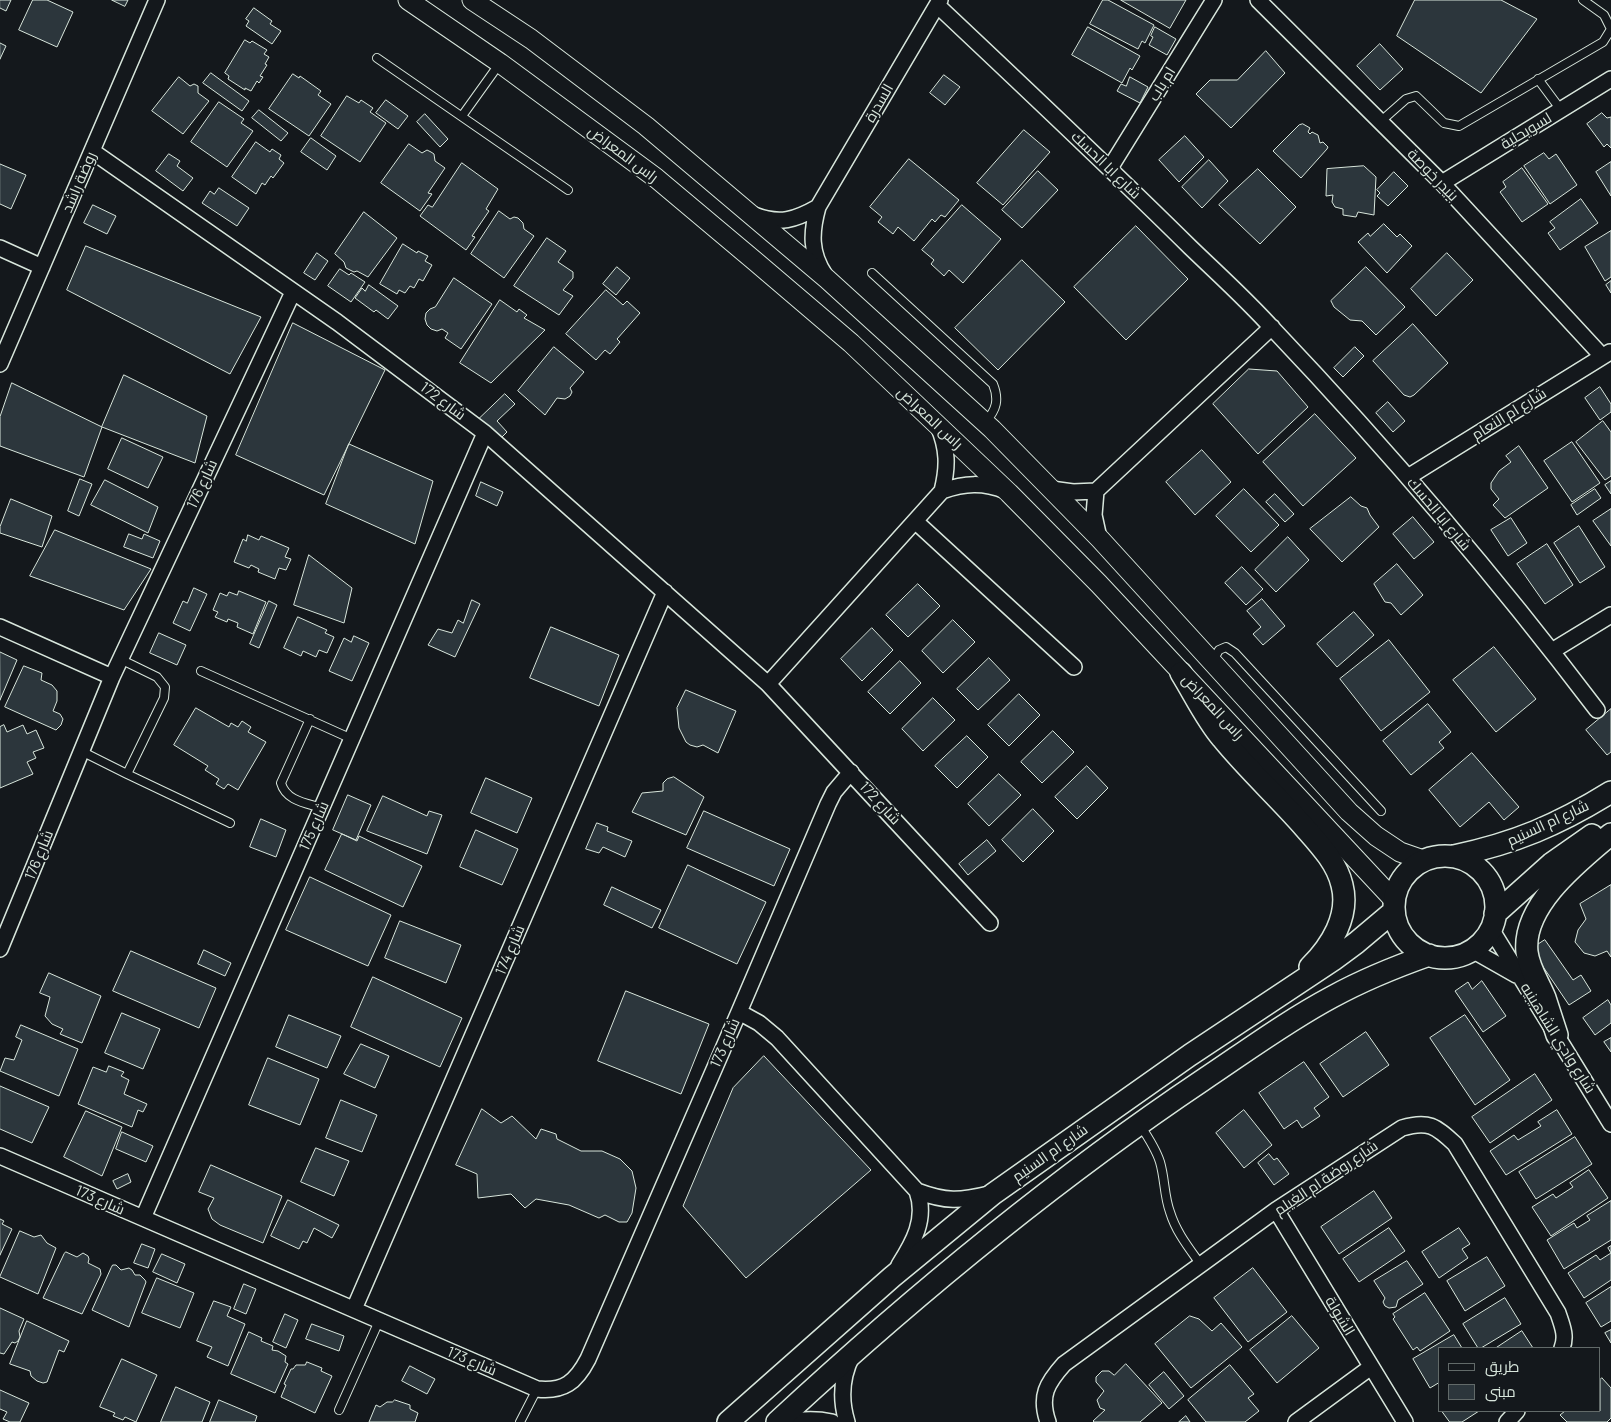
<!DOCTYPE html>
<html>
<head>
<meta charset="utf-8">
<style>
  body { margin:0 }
  #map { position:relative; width:1611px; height:1422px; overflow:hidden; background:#14181c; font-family:Barlow,Cairo,sans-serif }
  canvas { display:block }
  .legend { position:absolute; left:1438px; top:1347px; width:162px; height:65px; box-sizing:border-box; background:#14181c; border:1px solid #626a69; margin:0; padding:6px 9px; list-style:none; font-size:15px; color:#d8e6dc }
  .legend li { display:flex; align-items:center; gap:10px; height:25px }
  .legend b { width:25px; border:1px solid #626a69 }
</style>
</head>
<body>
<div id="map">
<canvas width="1611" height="1422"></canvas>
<ul class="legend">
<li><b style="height:6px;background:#14181c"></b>طريق</li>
<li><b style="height:14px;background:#2c363c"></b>مبنى</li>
</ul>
</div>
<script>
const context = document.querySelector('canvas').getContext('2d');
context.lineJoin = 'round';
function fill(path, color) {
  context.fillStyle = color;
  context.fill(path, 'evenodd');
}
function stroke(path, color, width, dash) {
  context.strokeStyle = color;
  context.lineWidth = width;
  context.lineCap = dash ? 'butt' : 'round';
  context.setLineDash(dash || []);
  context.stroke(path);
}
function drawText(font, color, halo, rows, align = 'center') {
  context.font = font + ' Barlow,Cairo,sans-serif';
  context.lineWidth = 4;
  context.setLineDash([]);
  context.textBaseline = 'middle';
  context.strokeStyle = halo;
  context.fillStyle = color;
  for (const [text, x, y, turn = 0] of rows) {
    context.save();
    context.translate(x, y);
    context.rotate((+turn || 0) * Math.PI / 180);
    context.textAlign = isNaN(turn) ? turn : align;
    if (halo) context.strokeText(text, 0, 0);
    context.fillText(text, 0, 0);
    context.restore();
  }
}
const building = new Path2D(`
  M0 0H11L6 11 0 8Z
  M33 0H47L73 12 57 47 19 30Z
  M112 0H128L125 6Z
  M1103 0H1108L1154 25 1145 43 1142 41 1138 49 1090 24Z
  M1121 0H1186L1170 28Z
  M1415 0H1501L1537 19 1481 93 1397 36Z
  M254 8 272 21 270 24 281 31 272 44 246 26 249 21 246 19Z
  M1088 27 1140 56 1132 70 1130 68 1122 83 1072 55Z
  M1155 27 1176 39 1167 55 1149 45 1153 37 1151 36Z
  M245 40 250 43 252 41 267 50 264 54 269 57 265 64 267 65 260 76 263 77 259 83 257 81 251 91 245 88V90L228 79 229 76 225 73Z
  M0 43 6 46 0 59Z
  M1380 44 1403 69 1380 90 1357 66Z
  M1266 51 1285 73 1231 128 1196 94 1210 80H1237Z
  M211 73 249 101 242 111 203 83Z
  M293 74 299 78 300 76 321 91 318 95 331 104 309 136 269 109Z
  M944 75 960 87 945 105 930 93Z
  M179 77 190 86 194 84 198 86V93L209 101 183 134 152 111Z
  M1130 77 1148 87 1140 103 1117 91 1121 84 1126 86Z
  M347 96 359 103 361 100 373 108 370 112 386 123 360 162 321 136Z
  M386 100 408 116 398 129 376 113Z
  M219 102 244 119 241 123 253 131 227 167 191 142Z
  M259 110 288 133 281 141 252 118Z
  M1602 113 1607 118 1611 117V148L1607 144 1604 147 1587 124Z
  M425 114 448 139 440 147 417 122Z
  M1303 124 1310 128 1308 132 1310 134 1312 132 1318 135 1320 143 1323 142 1328 147 1327 149 1301 178 1273 151 1299 125Z
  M1024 130 1050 152 1003 205 977 183Z
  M1185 136 1204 157 1179 182 1159 160Z
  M311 138 336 156 327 170 301 152Z
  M256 142 270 152 272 149 281 155 279 159 284 163 273 178 271 176 265 185 262 183 256 194 232 177Z
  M409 144 422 153 427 150 431 152 434 154 435 161 445 168 428 193 432 194 420 211 381 183Z
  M1544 153 1549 159 1556 154 1577 185 1550 204 1524 166Z
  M169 154 180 161 177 166 193 178 183 191 156 171Z
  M909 159 959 200 945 217 941 215 935 222 932 219 914 241 898 227 893 234 878 222 882 217 870 207Z
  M1209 160 1228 181 1202 208 1182 187Z
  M1611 162V196L1596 172Z
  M462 163 498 189 486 209 489 211 472 236 475 237 466 250 420 216 428 205 432 207Z
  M0 164 26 175 11 209 0 204Z
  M1364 166 1376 177 1374 215 1358 212 1356 217 1343 215V209L1335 207 1332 202 1333 195 1326 196 1327 169Z
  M1522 168 1548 204 1522 222 1500 192 1506 187 1503 182Z
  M1258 169 1296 207 1260 244 1219 205Z
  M1038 171 1058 190 1022 228 1002 210Z
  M1394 172 1408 186 1388 206 1377 196 1380 193 1377 190Z
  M219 188 249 208 237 226 202 203 210 191 214 194Z
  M1581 199 1598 223 1560 250 1548 233 1555 228 1550 222Z
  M93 205 116 216 107 234 84 223Z
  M962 205 1001 239 963 283 949 270 944 276 931 264 934 260 922 250Z
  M499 211 510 219 514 217 518 218 523 223 524 229 534 236 504 278 471 254Z
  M364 212 397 238 368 277 357 271 354 272 346 268 344 262 335 254Z
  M1384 224 1397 237 1400 234 1412 246 1387 273 1358 242 1368 233 1370 236Z
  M1136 226 1188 279 1126 340 1074 287Z
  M1611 231V277L1605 281 1585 247Z
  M547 238 566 251 558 262 573 272V278L563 290 573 296 559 315 514 286Z
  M403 244 417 253 418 251 428 256 425 261 432 265 423 281 419 279 414 288 410 286 405 293 399 290 397 294 380 284Z
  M86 246 261 317 230 374 67 290Z
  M317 253 328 261 315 280 304 273Z
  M1447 253 1473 280 1436 316 1411 289Z
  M1022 260 1065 302 998 370 955 328Z
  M617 267 630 278 616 295 603 284Z
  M1366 267 1405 307 1376 335 1362 321 1350 320 1334 307 1331 301Z
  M340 269 349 275 351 273 365 282 351 302 328 286Z
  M454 278 492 304 461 349 445 338 448 333 442 329 437 331 431 329 427 325 425 319 426 313 430 309 435 307Z
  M1611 281V293L1606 285Z
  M369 285 398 306 388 319 376 310 374 312 355 298 362 288 365 291Z
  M606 290 623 305 627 301 640 313 617 339 620 342 610 354 605 350 596 360 566 334Z
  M500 300 517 312 519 309 527 315 524 318 545 330 491 383 460 363Z
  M293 323 385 370 324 495 236 455Z
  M1413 324 1448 363 1414 395 1410 397 1404 395 1373 361Z
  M554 347 584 372 570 388 572 392 570 396 565 399 557 398 545 415 518 391Z
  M1355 347 1364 356 1343 377 1334 368Z
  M1249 369 1277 371 1308 407 1258 454 1213 404Z
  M124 375 207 416 195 463 102 427Z
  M12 383 102 427 84 477 0 446V417Z
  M1600 387 1611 404V412L1600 420 1585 398Z
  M505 394 515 404 497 421 507 432 498 441 478 420Z
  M1388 402 1405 421 1393 432 1376 413Z
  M1315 414 1356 458 1303 506 1263 462Z
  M1603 421 1611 432V476L1605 480 1576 442Z
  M122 438 163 457 148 488 108 469Z
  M1572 442 1600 483 1572 502 1544 461Z
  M349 444 433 481 415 544 326 504Z
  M1519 446 1548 488 1505 518 1493 505 1499 499 1491 489V483L1499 471 1511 462 1506 456Z
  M1202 450 1231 482 1195 515 1166 482Z
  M80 479 92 484 79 516 68 511Z
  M105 480 158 507 148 533 91 505Z
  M1611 481V494L1605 485Z
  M481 482 503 492 497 506 476 496Z
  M1244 489 1279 525 1251 552 1216 516Z
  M1595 489 1601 498 1577 515 1571 505Z
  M1275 494 1294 514 1285 522 1266 502Z
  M1351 497 1361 506 1367 508 1370 515 1379 527 1342 562 1310 529Z
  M11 499 52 516 42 547 0 533V527Z
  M1611 509V546L1593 521Z
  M1413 517 1434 542 1414 559 1393 534Z
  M1511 518 1527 543 1508 556 1491 530Z
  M1579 526 1605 567 1580 583 1554 543Z
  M55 530 151 569 124 610 30 576Z
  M129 534 142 539 144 534 160 541 153 558 124 547Z
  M248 535 259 540 261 536 289 548 285 557 291 559 286 570 279 568 275 579 258 572 259 569 251 565 249 568 234 562 243 539 246 541Z
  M1288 537 1309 560 1276 592 1255 570Z
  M1547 544 1573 585 1545 604 1517 564Z
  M309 555 352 588 344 623 294 605Z
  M1397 564 1423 595 1401 615 1391 603 1385 602 1374 584Z
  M1242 567 1263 589 1246 605 1225 583Z
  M918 584 940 606 908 637 886 615Z
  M194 588 207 594 190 631 173 623 183 601 187 603Z
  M239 591 266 602 253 634 237 627 238 623 228 619 227 622 215 617 218 612 213 610 220 593 227 596 229 592 237 595Z
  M1262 599 1285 626 1263 645 1253 634 1261 627 1247 611Z
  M472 600 480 604 455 657 428 645 438 629 452 633 458 620 463 623Z
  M269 601 277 605 259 648 250 644Z
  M1354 612 1374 635 1337 667 1317 644Z
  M298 617 327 630 325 633 334 637 327 653 319 650 316 657 303 651 301 656 284 648Z
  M953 620 975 642 943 673 922 651Z
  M551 627 619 655 599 706 530 678Z
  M872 628 893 650 862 681 841 659Z
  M159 633 186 645 177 665 150 653Z
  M354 636 369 643 352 681 329 671 344 638 351 642Z
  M1389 640 1430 692 1381 731 1340 679Z
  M1494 647 1536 699 1496 732 1453 680Z
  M0 652 17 660 0 700Z
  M989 658 1010 680 978 710 957 689Z
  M900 661 921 683 890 714 868 692Z
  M24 666 42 673 41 680 52 685 57 691V701L53 711 60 714 63 719 61 725 56 730 5 707Z
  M686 690 736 711 718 753 703 745 697 747 690 745 686 742 679 728 677 708Z
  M1019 694 1040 715 1009 746 988 725Z
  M933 698 955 720 923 751 902 729Z
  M1428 704 1451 732 1439 742 1444 748 1411 775 1383 741Z
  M196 708 229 727 231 723 238 727 242 721 251 727 248 732 266 742 238 790 228 784 224 789 216 784 219 779 205 770 208 766 174 745Z
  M1611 709V752L1607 755 1586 730Z
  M4 725 7 732 23 725 27 734 36 730 44 748 33 752 36 758 27 762 33 774 0 788V727Z
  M1053 731 1074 752 1042 783 1021 762Z
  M967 736 988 757 957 788 935 766Z
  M1472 753 1519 807 1504 820 1489 802 1460 827 1429 790Z
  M1087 766 1108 788 1077 819 1055 797Z
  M999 774 1021 795 989 826 968 804Z
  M674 777 704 797 686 835 632 812 642 793 663 791V783L667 779Z
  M486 778 532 798 517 833 471 813Z
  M348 795 371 805 356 840 333 830Z
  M383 796 427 816 429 811 442 815 427 854 367 831Z
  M1033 809 1054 831 1023 862 1002 840Z
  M704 811 790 849 774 886 687 848Z
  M261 819 286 830 276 857 250 847Z
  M597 823 608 827 607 831 632 841 625 857 603 847 599 853 586 849Z
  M476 830 518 849 502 885 460 867Z
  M342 834 357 841 359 836 422 866 403 907 325 870Z
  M987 840 996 851 968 875 959 864Z
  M688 865 766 902 737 964 659 928Z
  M310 877 391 915 368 966 286 930Z
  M1611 885V957L1607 951 1595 956 1584 953 1575 942 1578 930 1586 919 1580 904Z
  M612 887 661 910 652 928 604 905Z
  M400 921 461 945 446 983 385 958Z
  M1545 940 1573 980 1581 975 1591 991 1569 1005 1531 949Z
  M204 950 231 963 225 976 198 964Z
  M131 951 216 988 199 1028 113 991Z
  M49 973 101 996 82 1043 60 1034 63 1029 52 1024 45 1016 50 997 40 993Z
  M373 977 462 1018 440 1067 351 1027Z
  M1482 981 1506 1016 1483 1032 1455 991 1468 982 1472 989Z
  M626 991 709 1024 681 1094 598 1061Z
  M1608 1000 1611 1005V1023L1595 1035 1583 1018Z
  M122 1013 160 1029 143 1069 105 1053Z
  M289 1015 341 1036 327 1068 276 1047Z
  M1465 1015 1510 1080 1475 1105 1430 1038Z
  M21 1025 78 1049 59 1096 0 1071 5 1058 14 1060 22 1040 16 1037Z
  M1366 1032 1389 1065 1343 1097 1320 1064Z
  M1611 1038V1052L1604 1042Z
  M361 1044 389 1056 375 1088 344 1074Z
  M764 1056 871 1170 746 1278 683 1206 733 1088Z
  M268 1058 319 1079 300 1125 249 1105Z
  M1304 1062 1329 1097 1314 1108 1320 1116 1302 1128 1297 1120 1284 1129 1259 1093Z
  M109 1066 124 1072 121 1076 129 1080 124 1094 147 1104 143 1112 138 1110 132 1127 78 1104 93 1067 106 1072Z
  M1535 1074 1552 1100 1490 1143 1472 1117Z
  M0 1086 49 1107 32 1143 0 1129Z
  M341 1100 377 1115 362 1152 326 1138Z
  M482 1109 501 1123 512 1116 536 1139 541 1129 556 1134 557 1139 581 1151H602L620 1159 632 1171 636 1188 632 1213 627 1222H619L605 1215 599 1218 569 1205 536 1199 525 1208 511 1194 478 1198 477 1174 456 1165Z
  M1244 1110 1272 1145 1244 1168 1216 1133Z
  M1557 1110 1572 1134 1506 1175 1490 1151 1514 1135 1518 1140 1541 1126 1538 1122Z
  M86 1111 122 1127 102 1176 64 1157Z
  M122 1132 153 1146 146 1162 116 1149Z
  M1575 1137 1592 1164 1536 1199 1519 1172Z
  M316 1148 349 1161 334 1196 301 1182Z
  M1269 1154 1274 1160 1277 1158 1289 1174 1274 1185 1258 1163Z
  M211 1165 282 1196 263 1243 220 1225 212 1219 208 1209 214 1198 199 1192Z
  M1589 1170 1608 1198 1551 1236 1532 1207 1553 1194 1556 1198 1573 1187 1570 1183Z
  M128 1174 131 1182 117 1189 113 1181Z
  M1374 1191 1392 1218 1339 1254 1321 1227Z
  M288 1200 339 1225 332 1238 314 1228 307 1243 303 1241 299 1249 271 1236Z
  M1611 1201V1240L1564 1269 1547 1240 1574 1223 1577 1228 1590 1220 1587 1216Z
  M0 1219 4 1221 2 1224 12 1229 0 1255Z
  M1389 1228 1405 1251 1359 1282 1343 1259Z
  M1459 1228 1470 1244 1462 1249 1468 1258 1439 1278 1422 1252Z
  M20 1231 34 1237 41 1235 47 1243 56 1248 38 1294 0 1277Z
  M142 1244 155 1249 148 1268 134 1263Z
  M1611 1246V1280L1584 1298 1568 1273 1596 1255 1600 1260 1611 1253 1608 1248Z
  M66 1252 77 1257 83 1253 88 1256 89 1259 88 1263 100 1269 101 1274 82 1314 43 1298 64 1254Z
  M162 1254 185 1264 177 1283 153 1272Z
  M1487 1257 1505 1286 1465 1311 1447 1281Z
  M1407 1261 1423 1284 1398 1300 1396 1307 1389 1308 1385 1306 1383 1302 1385 1298 1374 1281Z
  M113 1265H116L121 1270 129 1268 132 1270 135 1275H140L145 1280 146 1282 129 1327 92 1310 111 1268Z
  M1253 1268 1287 1312 1248 1342 1214 1298Z
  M157 1278 194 1293 180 1328 142 1313Z
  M244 1284 256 1289 246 1314 234 1309Z
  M1611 1287V1321L1601 1327 1586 1303Z
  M1425 1293 1450 1331 1420 1351 1417 1347 1413 1350 1393 1319 1395 1317 1393 1314Z
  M1505 1298 1521 1324 1481 1348H1478L1463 1324Z
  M214 1301 231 1307 227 1316 245 1324 228 1366 207 1357 212 1347 197 1341Z
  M0 1308 24 1319 19 1331 20 1337 18 1341 15 1343 12 1342 4 1354 0 1353Z
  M285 1314 298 1320 286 1348 273 1342Z
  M1190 1316 1199 1319 1212 1331 1221 1323 1242 1347 1191 1388 1155 1344Z
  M1292 1316 1319 1348 1277 1383 1250 1350Z
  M27 1321 69 1341 64 1352 59 1350 47 1382 43 1383 37 1381 31 1376 30 1371 10 1364Z
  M312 1324 344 1336 339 1351 306 1339Z
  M1611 1330V1343L1605 1333Z
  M1522 1331 1533 1348H1496Z
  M249 1332 262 1338 261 1341 273 1346 272 1350 278 1351 286 1356 285 1362 288 1364 275 1393 231 1374Z
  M1454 1335 1462 1348H1440V1382L1430 1388 1413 1359Z
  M122 1359 157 1375 136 1422 125 1417 123 1420 113 1416 115 1413 100 1407Z
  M307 1362 322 1368 321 1371 332 1376 315 1413 281 1397 286 1385 284 1384 291 1369H293L296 1365H305Z
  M1126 1364 1162 1403 1140 1422H1094L1093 1421 1105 1410 1100 1408 1097 1400 1104 1391 1096 1382V1377L1102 1371H1109L1114 1375Z
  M1230 1365 1254 1394 1248 1398 1259 1411 1245 1422H1206L1188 1400Z
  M410 1366 435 1379 427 1394 402 1381Z
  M1164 1372 1184 1396 1169 1409 1149 1385Z
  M1602 1378 1611 1388V1418L1607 1422H1567L1560 1415 1565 1411H1600V1380Z
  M176 1387 210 1402 202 1422H161Z
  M0 1390 29 1403 20 1422H10L3 1419 7 1412 0 1409Z
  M219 1400 257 1416 255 1422H210Z
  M395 1400 410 1405V1409L418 1413 415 1422H369L376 1405 380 1407 387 1402H392Z
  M1442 1411H1479L1462 1422H1450Z
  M1186 1416 1190 1422H1179Z`);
const service = new Path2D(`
  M377 58 568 190
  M1538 79 1561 110
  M462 116 500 63
  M1380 122 1406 99 1416 96 1444 123 1459 126 1603 42 1611 29 1604 15 1583 0
  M872 273 993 384C999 399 997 410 985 422
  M1212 662 1219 650 1226 647 1235 653 1381 811
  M201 671 352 739
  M310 719 281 783C286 801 306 803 322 808
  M81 751 127 774 164 698 165 687 157 677 120 659
  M127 774 230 823
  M1140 1125C1148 1137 1156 1149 1160 1162 1165 1179 1164 1196 1170 1212 1176 1232 1189 1248 1201 1265
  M339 1410 379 1321
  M520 1422 537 1389`);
const minor = new Path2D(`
  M1258 0 1442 183 1602 356
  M937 5C1022 85 1107 165 1190 247 1218 274 1247 300 1273 329 1388 450 1496 577 1597 710
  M92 151 337 322 485 433 768 684 990 923
  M1110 168 1214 0
  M1442 183 1611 79
  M754 215C780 225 795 220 818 207
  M0 248 42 267
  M825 275C810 253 811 232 818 207L940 0
  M0 364 157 0
  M1408 477 1610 352
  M1051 489 1073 492 1096 491 1272 327
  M942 491C965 483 983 482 1006 491
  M1096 491 1094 515 1099 538
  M915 521 1074 667
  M0 627 112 677
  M1552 651 1611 615
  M768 684 942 491C948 467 948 449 938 426
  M1491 929 1611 1124
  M0 949 112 677 293 292
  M1472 950 1516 975
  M739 1012 759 1023 777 1038 917 1191C927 1219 913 1243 899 1265
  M0 1156 537 1389C564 1392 576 1382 588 1359L739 1012 828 804 834 792 851 772
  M917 1191C946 1202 960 1201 989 1194
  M1276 1210 1405 1422
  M143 1218 485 433
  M354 1309 665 592
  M788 1422C804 1419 817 1419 832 1422
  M847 1422C840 1399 841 1378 852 1356
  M1048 1422C1039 1396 1047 1383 1064 1364L1276 1210 1402 1128C1428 1120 1436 1126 1455 1144L1558 1313C1562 1325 1567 1336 1562 1348
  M1296 1422 1371 1367
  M1507 1422 1517 1411`);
const tertiary = new Path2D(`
  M408 0 500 63 656 178 756 262 851 343 1009 493 1099 584 1394 900
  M472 0 531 39 646 126 827 279 992 429 1100 539 1349 812 1376 836 1400 852 1423 860`);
const secondary = new Path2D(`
  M1181 673C1194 694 1207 721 1222 738 1248 770 1278 797 1305 828 1320 845 1337 863 1342 885 1350 916 1331 946 1310 967
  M1454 856C1515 843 1558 825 1611 792
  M1394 907a51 51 0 1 1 102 0a51 51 0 1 1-102 0Z
  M1495 914 1552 863 1592 835
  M1557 1035C1553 1023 1549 1010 1545 998 1539 983 1529 969 1527 952 1522 905 1579 861 1611 834
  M728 1422 892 1277 993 1194 1190 1055 1333 960 1356 943 1394 911
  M777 1422C911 1298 1051 1182 1203 1080 1245 1052 1287 1021 1332 997 1363 980 1395 967 1429 955`);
const streetNames = [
  ["ام باب",1162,84,-58],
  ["السدرة",879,103,-60],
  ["لسويحلية",1526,131,-31],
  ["راس المعراض",623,154,37],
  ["شارع ابا الحسك",1106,165,44],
  ["بنيدر خوصة",1433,175,46],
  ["روضة راشد",79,182,-67],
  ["شارع 172",443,401,37],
  ["شارع ام النعام",1509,414,-32],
  ["راس المعراض",930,418,43],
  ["شارع 176",202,484,-65],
  ["شارع ابا الحسك",1439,514,50],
  ["راس المعراض",1213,707,47],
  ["شارع 172",880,803,47],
  ["شارع ام السنيم",1548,823,-25],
  ["شارع 175",314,826,-66],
  ["شارع 176",39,855,-68],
  ["شارع 174",510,950,-67],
  ["شارع وادي الشاهينيه",1558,1038,58],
  ["شارع 173",725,1043,-66],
  ["شارع ام السنيم",1050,1153,-35],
  ["شارع روضة ام الغيلم",1326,1178,-34],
  ["شارع 173",100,1200,24],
  ["الشولة",1340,1316,59],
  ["شارع 173",472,1361,23]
];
fill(building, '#2c363c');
stroke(building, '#d8e6dc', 1);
stroke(service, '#d8e6dc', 10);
stroke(minor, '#d8e6dc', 18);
stroke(tertiary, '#d8e6dc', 21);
stroke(secondary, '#d8e6dc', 24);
stroke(service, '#14181c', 8);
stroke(minor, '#14181c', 15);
stroke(tertiary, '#14181c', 19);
stroke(secondary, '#14181c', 21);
drawText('15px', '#d8e6dc', '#14181c', streetNames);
</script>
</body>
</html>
